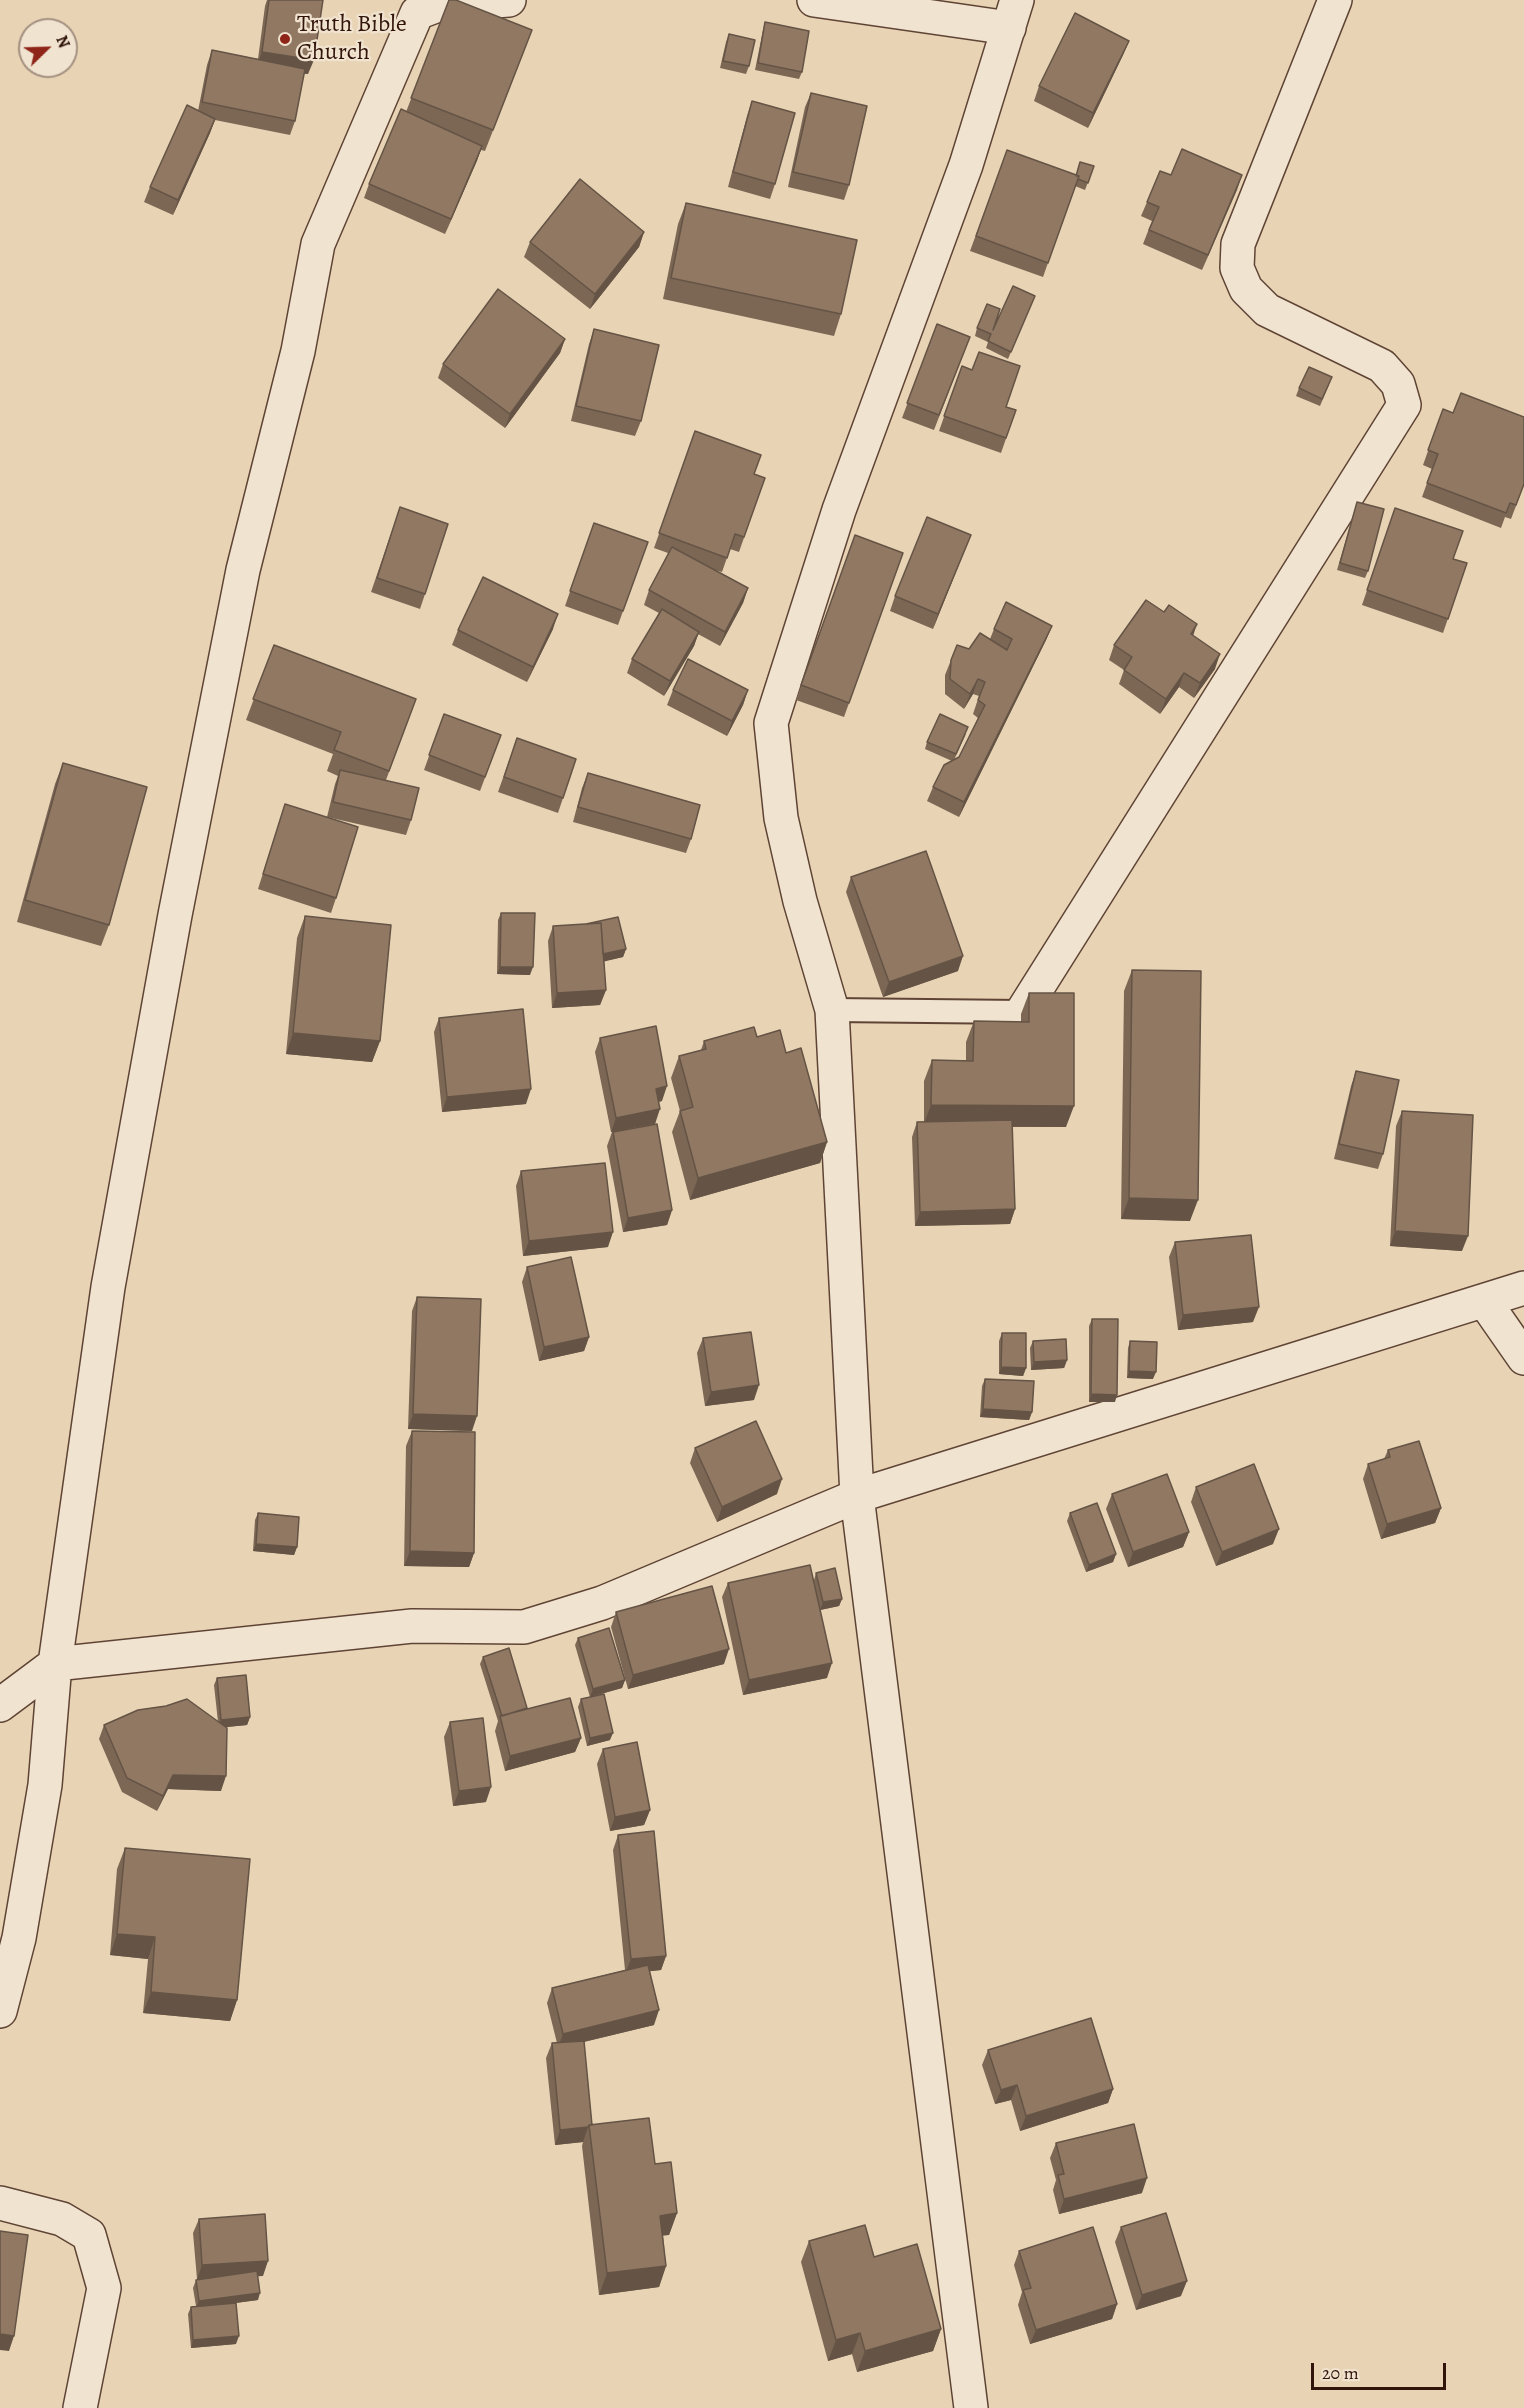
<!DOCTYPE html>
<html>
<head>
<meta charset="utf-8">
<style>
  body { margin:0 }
  #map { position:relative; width:1524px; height:2408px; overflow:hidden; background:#e8d4b5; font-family:Alegreya,serif }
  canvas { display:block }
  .north { position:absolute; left:18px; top:18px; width:60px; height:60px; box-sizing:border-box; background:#f0e3cf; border:2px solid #a49080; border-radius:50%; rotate:67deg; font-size:16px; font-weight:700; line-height:24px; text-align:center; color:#31140a }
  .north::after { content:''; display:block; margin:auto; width:21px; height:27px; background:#8f2418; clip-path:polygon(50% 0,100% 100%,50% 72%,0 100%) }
  .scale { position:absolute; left:1311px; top:2363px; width:135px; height:27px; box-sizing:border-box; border:3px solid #31140a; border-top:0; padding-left:8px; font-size:18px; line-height:21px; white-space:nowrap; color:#31140a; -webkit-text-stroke:4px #f0e3cf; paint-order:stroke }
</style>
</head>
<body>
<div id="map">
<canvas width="1524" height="2408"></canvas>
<div class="north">N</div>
<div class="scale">20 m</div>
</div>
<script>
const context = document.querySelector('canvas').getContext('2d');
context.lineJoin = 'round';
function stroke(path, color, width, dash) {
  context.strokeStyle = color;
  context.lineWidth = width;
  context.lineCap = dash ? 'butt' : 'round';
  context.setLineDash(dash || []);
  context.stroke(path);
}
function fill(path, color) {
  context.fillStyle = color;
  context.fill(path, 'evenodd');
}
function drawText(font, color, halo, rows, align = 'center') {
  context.font = font + ' Alegreya,serif';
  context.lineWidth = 4.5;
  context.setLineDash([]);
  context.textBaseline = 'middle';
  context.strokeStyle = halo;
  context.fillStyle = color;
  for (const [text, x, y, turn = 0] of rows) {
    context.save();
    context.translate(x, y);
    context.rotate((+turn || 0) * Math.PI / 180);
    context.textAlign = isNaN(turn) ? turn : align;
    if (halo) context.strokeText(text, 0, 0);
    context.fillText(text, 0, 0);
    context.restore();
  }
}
const lane = new Path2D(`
  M832 1010 1022 1012`);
const street = new Path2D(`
  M814 0 1009 28
  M1022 1012 1404 405 1398 384 1382 366 1267 310 1246 289 1237 268 1238 244 1335 0
  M1485 1302 1524 1358
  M0 1705 55 1664 412 1626 524 1627 602 1603 857 1496 1524 1288
  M0 2011 19 1938 45 1785 55 1664 108 1287 175 915 243 570 298 351 318 244 417 13 438 5 509 0
  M0 2203 62 2219 89 2235 104 2288 80 2408
  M971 2408 857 1496 832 1010 800 901 781 818 771 723 839 510 966 165 1017 0`);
const wall = new Path2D(`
  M267 0H323L308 74H304L295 121 290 135 215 120 210 133 173 215 144 202 150 187 198 111 207 65 212 50 258 59 265 6Z
  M449 0 524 51 485 151 481 150 445 234 364 198 369 184 406 112Z
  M765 22 802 72 799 79 755 70 763 30Z
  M729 34 749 66 746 74 720 68 726 42Z
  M1129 41 1123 55 1088 128 1034 101 1039 86Z
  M811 93 849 185 844 200 788 187 805 107Z
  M752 101 775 184 770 199 728 187 747 116Z
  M1007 150 1076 175 1080 162 1094 166 1085 190 1075 186 1043 277 970 251Z
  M1171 175H1242L1202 270 1143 244 1152 221 1141 216 1147 202Z
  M686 203 841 314 834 336 663 299 678 224Z
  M644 232 639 247 590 309 524 257 530 242Z
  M1035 296 1008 359 986 348 988 342 975 336 977 328 993 330Z
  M937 324 970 337 934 430 902 418Z
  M594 329 641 421 635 436 571 421 589 344Z
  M565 339 560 353 505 428 438 378 443 364Z
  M962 366 1006 407 1016 410 1001 453 939 431Z
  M1329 385 1320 406 1296 396 1299 388Z
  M1443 409 1524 485 1511 519 1505 517 1501 528 1422 497 1432 469 1423 465Z
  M695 431 754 474 765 478 739 552 730 549 722 572 714 570 748 588 743 603 720 646 698 634 694 646 664 696 627 673 632 659 659 613 644 605 649 590 668 553 654 548Z
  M1357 502 1368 571 1365 578 1337 570Z
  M1395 508 1453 559 1467 563 1443 633 1362 605Z
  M395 522 425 594 420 609 371 592Z
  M594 523 648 542 618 625 565 606Z
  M855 535 903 553 844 717 796 700Z
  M971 535 933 629 890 611 895 596Z
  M1052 626 1046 640 959 817 927 801 933 787 952 761 925 749 927 742 966 734 954 760 959 757 978 718 973 714 979 696 973 694 964 709 945 694V675L957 645 969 649 990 639 994 629Z
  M553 629 527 682 452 645 458 630Z
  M1193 636 1215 669 1194 698 1179 687 1160 714 1119 684 1124 670 1109 660 1114 645Z
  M274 645 416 699 386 780 411 820 406 835 327 817 335 784 338 776 327 771 333 754 246 720Z
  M673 690H748L743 705 727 736 667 705Z
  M444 714 501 735 480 791 424 770Z
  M517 738 576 759 558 813 498 792Z
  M63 763 109 925 101 946 17 922 55 784Z
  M588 773 691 839 686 853 573 822 582 788Z
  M285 804 336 898 331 913 258 889Z
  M851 877 958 971 883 997 846 892Z
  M501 913 530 975 497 974 498 920Z
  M305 916 380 1041 372 1062 286 1054 297 938Z
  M553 926 626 949 623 957 604 961 606 990 600 1005 552 1008 548 941Z
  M1132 970 1190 1221 1121 1219 1124 991Z
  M1029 993 1066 1127H1012L1015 1209 1010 1224 915 1226 912 1137 917 1122H924V1081L932 1060H966V1042L974 1021 1021 1022V1014Z
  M439 1018 526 1104 442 1112 434 1032Z
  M757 1037 786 1053 827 1142 820 1163 690 1200 672 1132 680 1111 671 1078 679 1056 701 1050 704 1041Z
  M600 1038 662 1101 659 1102 655 1124 626 1129 672 1210 667 1225 623 1232 607 1146 612 1132H611L595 1052Z
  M1356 1071 1383 1154 1378 1169 1334 1159 1351 1086Z
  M1402 1111 1462 1251 1390 1246 1396 1126Z
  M521 1171 608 1247 523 1256 516 1186Z
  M1175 1242 1253 1322 1178 1330 1169 1257Z
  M527 1267 589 1337 584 1351 539 1361 522 1282Z
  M417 1297 472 1431 408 1429 412 1311Z
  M1092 1319 1115 1402H1089V1326Z
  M1002 1333 1026 1368 1023 1376 999 1374V1341Z
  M703 1338 754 1400 705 1406 697 1353Z
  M1033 1341 1067 1360 1064 1368 1031 1370 1030 1348Z
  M1130 1341 1153 1379 1127 1378 1128 1348Z
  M985 1379 1032 1412 1029 1420 980 1417 982 1386Z
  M412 1431 474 1553 469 1567 404 1566 406 1446Z
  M695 1448 777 1494 717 1522 690 1463Z
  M1388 1450 1441 1508 1435 1523 1381 1539 1363 1479 1368 1464 1384 1459Z
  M1196 1487 1273 1544 1216 1566 1191 1502Z
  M1112 1494 1189 1532 1183 1547 1128 1567 1106 1509Z
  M258 1513 297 1547 294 1555 253 1551 255 1520Z
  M1070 1513 1116 1554 1113 1562 1086 1572 1067 1521Z
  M816 1573 842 1599 839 1606 820 1610 827 1678 743 1695 722 1597 728 1583 814 1580Z
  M616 1612 724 1664 628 1689 611 1627Z
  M578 1638 625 1680 622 1688 590 1697 575 1645Z
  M483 1657 527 1708 526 1709 581 1738 575 1752 505 1771 495 1731 498 1721 480 1664Z
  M217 1678 250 1717 247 1725 225 1727 221 1791 168 1789 157 1811 122 1792 99 1739 104 1725 218 1722 214 1685Z
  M581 1699 610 1740 587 1746 578 1707Z
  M450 1722 486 1802 453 1806 444 1737Z
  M603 1749 650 1810 644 1825 610 1831 597 1764Z
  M618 1835 666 1956 661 1970 650 1971 654 2025 584 2042 592 2125 655 2164 677 2213 669 2235H663L666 2266 659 2287 599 2295 582 2146 583 2142 555 2145 546 2058 552 2043H557L547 2003 552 1988 625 1970 613 1850Z
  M125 1848 237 2000 230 2021 143 2013 148 1959 110 1955 117 1869Z
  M988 2050 1113 2089 1108 2103 1020 2131 1011 2100 995 2104 982 2065Z
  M1056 2143 1142 2193 1059 2214 1053 2190 1056 2180 1050 2158Z
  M199 2219 263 2276H258V2300L236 2303V2344L191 2348 188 2314 191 2307 196 2306 193 2288 196 2280 203 2279H197L193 2233Z
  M1121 2227 1181 2296 1136 2310 1115 2242Z
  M809 2241 874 2257 941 2329 933 2351 857 2372 852 2354 828 2361 801 2262Z
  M1019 2251 1117 2304 1112 2319 1030 2344 1018 2305 1022 2292 1014 2265Z`);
const shadedWall = new Path2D(`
  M1129 41 1123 55 1088 128 1093 113Z
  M262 52 314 60 308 74 256 67Z
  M215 119 210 133 173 215 178 200Z
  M482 146 477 161 445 234 451 219Z
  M1242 175 1237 190 1202 270 1208 255Z
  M644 232 639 247 590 309 595 294Z
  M565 339 560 353 505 428 510 414Z
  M971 535 965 549 933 629 938 614Z
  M748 588 743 603 720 646 725 632Z
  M558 614 553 629 527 682 533 667Z
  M1197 624 1192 639 1191 634Z
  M1052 626 1046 640 959 817 964 802Z
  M699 632 694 646 664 696 670 681Z
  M1220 654 1215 669 1194 698 1200 683Z
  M1184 673 1179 687 1160 714 1166 699Z
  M978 679 973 694 964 709 970 694Z
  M748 690 743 705 727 736 732 721Z
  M626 949 623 957 598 963 600 955Z
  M963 956 958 971 883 997 889 982Z
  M500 967H533L530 975 497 974Z
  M606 990 600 1005 552 1008 557 993Z
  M293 1033 380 1041 372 1062 286 1054Z
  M667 1086 662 1101 651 1103 656 1089Z
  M531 1089 526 1104 442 1112 447 1097Z
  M931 1105 1074 1106 1066 1127 923 1126Z
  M660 1109 655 1124 611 1132 616 1118Z
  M827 1142 820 1163 690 1200 698 1178Z
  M1129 1198 1198 1200 1190 1221 1121 1219Z
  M1015 1209 1010 1224 915 1226 920 1212Z
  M672 1210 667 1225 623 1232 628 1218Z
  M1395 1231 1468 1236 1462 1251 1390 1246Z
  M613 1232 608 1247 523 1256 529 1241Z
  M1259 1307 1253 1322 1178 1330 1183 1315Z
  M589 1337 584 1351 539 1361 544 1347Z
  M1067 1360 1064 1368 1031 1370 1034 1362Z
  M1001 1367 1026 1368 1023 1376 999 1374Z
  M1129 1371 1156 1372 1153 1379 1127 1378Z
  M759 1385 754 1400 705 1406 711 1392Z
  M1091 1394 1117 1395 1115 1402H1089Z
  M983 1409 1032 1412 1029 1420 980 1417Z
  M413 1414 477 1416 472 1431 408 1429Z
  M782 1479 777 1494 717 1522 722 1507Z
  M1441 1508 1435 1523 1381 1539 1387 1524Z
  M1279 1529 1273 1544 1216 1566 1222 1552Z
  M1189 1532 1183 1547 1128 1567 1133 1552Z
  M256 1544 297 1547 294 1555 253 1551Z
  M410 1551 474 1553 469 1567 404 1566Z
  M1116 1554 1113 1562 1086 1572 1089 1565Z
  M842 1599 839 1606 820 1610 823 1602Z
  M729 1649 724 1664 628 1689 633 1675Z
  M832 1663 827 1678 743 1695 749 1680Z
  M625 1680 622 1688 590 1697 593 1689Z
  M250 1717 247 1725 218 1728 221 1720Z
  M613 1733 610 1740 587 1746 590 1738Z
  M581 1738 575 1752 505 1771 510 1756Z
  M173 1775 226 1776 221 1791 168 1789 157 1811 163 1796Z
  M491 1787 486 1802 453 1806 459 1791Z
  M650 1810 644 1825 610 1831 615 1817Z
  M117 1934 155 1937 148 1959 110 1955Z
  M666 1956 661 1970 625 1974 631 1959Z
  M151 1992 237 2000 230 2021 143 2013Z
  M659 2010 654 2025 558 2048 563 2034Z
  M1017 2085 1011 2100 995 2104 1001 2090Z
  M1113 2089 1108 2103 1020 2131 1026 2116Z
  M588 2127 583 2142 555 2145 560 2130Z
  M1147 2178 1142 2193 1059 2214 1064 2199Z
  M677 2213 669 2235 652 2237 660 2216Z
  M268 2261 263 2276 197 2279 202 2265Z
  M666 2266 659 2287 599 2295 607 2273Z
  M1187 2281 1181 2296 1136 2310 1142 2295Z
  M260 2293 258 2300 196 2308 199 2301Z
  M1117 2304 1112 2319 1030 2344 1036 2330Z
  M941 2329 933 2351 857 2372 865 2351Z
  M860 2333 852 2354 828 2361 836 2340Z
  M0 2334 14 2336 9 2351 0 2350Z
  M239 2336 236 2344 191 2348 193 2340Z`);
const building = new Path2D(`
  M269 0H323L314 60 262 52Z
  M449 0H456L532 30 493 130 411 98Z
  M1075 13 1129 41 1093 113 1039 86Z
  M765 22 809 31 802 72 758 63Z
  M729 34 755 40 749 66 723 61Z
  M212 50 305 69 295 121 202 102Z
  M811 93 867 106 849 185 793 172Z
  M752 101 795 113 775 184 733 172Z
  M187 105 215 119 178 200 150 187Z
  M401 109 482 146 451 219 369 184Z
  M1182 149 1242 175 1208 255 1149 230 1159 207 1147 202 1160 171 1171 175Z
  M1007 150 1079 176 1048 263 976 236Z
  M1080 162 1094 166 1088 183 1078 179 1079 176H1076Z
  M580 179 644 232 595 294 530 242Z
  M686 203 857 240 841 314 671 278Z
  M1013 286 1035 296 1011 352 988 341 991 334 977 328 987 304 1000 309 993 330Z
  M498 289 565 339 510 414 443 364Z
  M937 324 970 337 939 415 907 403Z
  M594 329 659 345 641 421 576 406Z
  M979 352 1020 366 1006 407 1016 410 1006 438 944 416 962 366 972 370Z
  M1309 367 1332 377 1322 399 1299 388Z
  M1461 393 1524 417V484L1516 505 1510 503 1506 513 1427 483 1438 454 1428 450 1443 409 1453 413Z
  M695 431 761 455 754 474 765 478 744 537 735 534 727 558 659 533Z
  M1357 502 1384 509 1368 571 1340 563Z
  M400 507 448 524 425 594 377 578Z
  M1395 508 1463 531 1453 559 1467 563 1448 619 1367 590Z
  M927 517 971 535 938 614 895 596Z
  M594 523 648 542 623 611 570 591Z
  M855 535 903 553 849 703 801 685Z
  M672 547 748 588 725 632 649 590Z
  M483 577 558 614 533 667 458 630Z
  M1146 600 1164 612 1169 605 1197 624 1191 634 1220 654 1200 683 1184 673 1166 699 1124 670 1132 657 1114 645Z
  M1006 602 1052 626 964 802 933 787 944 765 959 757 985 705 978 700 985 682 978 679 970 694 950 679 951 660 957 645 969 649 980 633 1007 650 1012 639 994 629Z
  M662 609 699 632 670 681 632 659Z
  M274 645 416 699 389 771 334 750 341 732 253 699Z
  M688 659 748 690 732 721 673 690Z
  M444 714 501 735 485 777 429 755Z
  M940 714 968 727 956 754 927 742Z
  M517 738 576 759 563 798 504 777Z
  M63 763 147 787 109 925 25 900Z
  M340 770 419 788 411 820 333 802Z
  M588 773 700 805 691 839 578 807Z
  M285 804 358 827 336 898 263 874Z
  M926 851 963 956 889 982 851 877Z
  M501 913H535L533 967H500Z
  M305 916 391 925 380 1041 293 1033Z
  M618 917 626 949 603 954 601 923 586 924Z
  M601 923 606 990 557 993 553 926Z
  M1132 970 1201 971 1198 1200 1129 1198Z
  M1029 993H1074V1106L931 1105 932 1060 973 1061 974 1021 1029 1022Z
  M523 1009 531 1089 447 1097 439 1018Z
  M656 1026 667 1086 656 1089 660 1109 616 1118 600 1038Z
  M754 1027 757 1037 780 1030 786 1053 801 1048 827 1142 698 1178 680 1111 693 1107 679 1056 706 1049 704 1041Z
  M1356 1071 1399 1080 1383 1154 1339 1144Z
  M1402 1111 1473 1115 1468 1236 1395 1231Z
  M1012 1120 1015 1209 920 1212 917 1122Z
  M657 1124 672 1210 628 1218 613 1132Z
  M605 1163 613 1232 529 1241 521 1171Z
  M1251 1235 1259 1307 1183 1315 1175 1242Z
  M571 1257 589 1337 544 1347 527 1267Z
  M417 1297 481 1299 477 1416 413 1414Z
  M1092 1319H1118L1117 1395 1091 1394Z
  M751 1332 759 1385 711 1392 703 1338Z
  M1002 1333H1026V1368L1001 1367Z
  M1066 1339 1067 1360 1034 1362 1033 1341Z
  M1130 1341 1157 1342 1156 1372 1129 1371Z
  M985 1379 1034 1381 1032 1412 983 1409Z
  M756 1421 782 1479 722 1507 695 1448Z
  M412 1431 475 1432 474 1553 410 1551Z
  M1419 1441 1441 1508 1387 1524 1368 1464 1390 1457 1388 1450Z
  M1254 1464 1279 1529 1222 1552 1196 1487Z
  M1167 1474 1189 1532 1133 1552 1112 1494Z
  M1097 1503 1116 1554 1089 1565 1070 1513Z
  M258 1513 299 1517 297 1547 256 1544Z
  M810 1565 832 1663 749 1680 728 1583Z
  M835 1568 842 1599 823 1602 816 1573Z
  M712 1586 729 1649 633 1675 616 1612Z
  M609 1628 625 1680 593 1689 578 1638Z
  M509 1648 527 1708 502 1716 483 1657Z
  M246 1675 250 1717 221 1720 217 1678Z
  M604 1694 613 1733 590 1738 581 1699Z
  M570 1698 581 1738 510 1756 500 1716Z
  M187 1699 227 1728 226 1776 173 1775 163 1796 127 1778 104 1725 138 1710 166 1706Z
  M483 1718 491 1787 459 1791 450 1722Z
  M637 1742 650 1810 615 1817 603 1749Z
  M654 1831 666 1956 631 1959 618 1835Z
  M125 1848 250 1859 237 2000 151 1992 155 1937 117 1934Z
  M648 1965 659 2010 563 2034 552 1988Z
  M1091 2018 1113 2089 1026 2116 1017 2085 1001 2090 988 2050Z
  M584 2041 592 2125H589L588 2127 560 2130 552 2043Z
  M649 2118 655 2164 671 2162 677 2213 660 2216 666 2266 607 2273 589 2125Z
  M1134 2124 1147 2178 1064 2199 1058 2175 1064 2174 1056 2143Z
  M1166 2213 1187 2281 1142 2295 1121 2227Z
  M265 2214 268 2261 202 2265 199 2219Z
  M865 2225 874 2257 917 2244 941 2329 865 2351 860 2333 836 2340 809 2241Z
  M1093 2227 1117 2304 1036 2330 1023 2290 1031 2288 1019 2251Z
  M0 2231 28 2235 14 2336 0 2334Z
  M257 2271 260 2293 199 2301 196 2280Z
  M236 2303 239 2336 193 2340 191 2307Z`);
const markers = [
  [285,39,6,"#8f2418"]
];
const poiNames = [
  ["Truth Bible",297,25],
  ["Church",297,53]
];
stroke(lane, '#5f4435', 26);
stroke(street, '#5f4435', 36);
stroke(lane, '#f0e3cf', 22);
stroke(street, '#f0e3cf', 33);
fill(wall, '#7c6755');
fill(shadedWall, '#655445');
fill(building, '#907863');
stroke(building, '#655445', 1.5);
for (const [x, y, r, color] of markers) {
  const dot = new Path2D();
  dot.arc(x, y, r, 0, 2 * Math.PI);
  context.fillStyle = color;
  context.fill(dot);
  stroke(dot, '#f0e3cf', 2);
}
drawText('24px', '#31140a', '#f0e3cf', poiNames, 'left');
</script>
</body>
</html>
